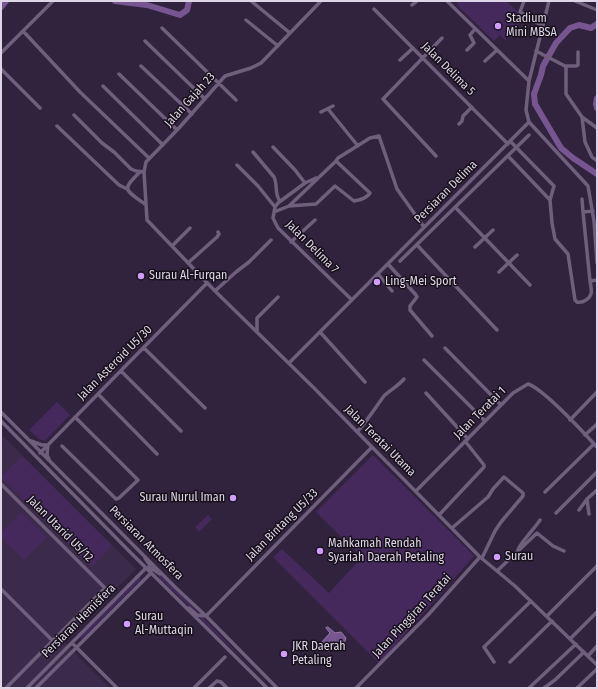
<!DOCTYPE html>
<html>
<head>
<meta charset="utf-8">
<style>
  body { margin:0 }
  #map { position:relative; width:598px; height:689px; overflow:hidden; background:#31233d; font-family:"Fira Sans Condensed",sans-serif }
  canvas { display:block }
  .frame { position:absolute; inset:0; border:2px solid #ded5e6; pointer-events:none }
</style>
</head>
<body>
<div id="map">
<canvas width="598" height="689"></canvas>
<div class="frame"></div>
</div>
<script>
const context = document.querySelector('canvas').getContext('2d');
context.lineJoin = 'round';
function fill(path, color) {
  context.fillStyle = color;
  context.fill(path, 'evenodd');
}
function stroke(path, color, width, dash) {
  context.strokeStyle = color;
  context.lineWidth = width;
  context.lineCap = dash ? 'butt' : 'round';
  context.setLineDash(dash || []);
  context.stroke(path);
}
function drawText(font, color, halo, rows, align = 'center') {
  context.font = font + ' "Fira Sans Condensed",sans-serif';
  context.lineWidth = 3;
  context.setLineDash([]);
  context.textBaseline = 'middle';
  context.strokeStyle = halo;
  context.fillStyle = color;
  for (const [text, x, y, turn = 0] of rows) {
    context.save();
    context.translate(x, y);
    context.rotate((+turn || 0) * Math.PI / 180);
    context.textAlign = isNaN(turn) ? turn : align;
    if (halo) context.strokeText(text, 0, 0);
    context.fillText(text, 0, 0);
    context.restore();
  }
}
const built = new Path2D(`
  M1 434 136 569 63 641 110 688H1Z`);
const green = new Path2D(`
  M458 1H506L525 18 505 40 500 35 494 41 457 5Z
  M57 402 70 415 45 441 39 439 29 430Z
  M373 455 474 556 379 663 273 557 282 549 329 593 362 557 316 512Z
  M22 456 112 546 92 567 1 477Z
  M21 512 47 537 24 560 1 537V533Z
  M208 515 212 519 199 532 195 527Z
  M159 576H161L199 613H197L159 578Z
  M140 577 141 578V579L82 639 80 638V637Z
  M199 617H202L254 670C236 652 217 635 199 617Z`);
const water = new Path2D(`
  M328 627 335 633 341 632 346 638 344 644 342 645H336L329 651 324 649 320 644 330 633 326 628Z`);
const river = new Path2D(`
  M115 1 147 5 180 15 187 10 189 1
  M1 7 6 1
  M597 24 591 28 579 25 570 28 556 43 543 66 541 75 534 94 535 104 561 148 573 158 597 174
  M597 98 596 104 597 108`);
const minor = new Path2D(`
  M251 1 290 33
  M321 1 261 63 251 68 225 76 179 128 146 162 144 172 147 220 215 291 314 388 480 557 497 571 515 586 597 665
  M447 1 529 81
  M524 1 520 12 532 20 543 26
  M549 1 529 81 526 110 529 122 588 186 594 221 597 263
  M575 1 597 10
  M412 5 417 1
  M374 9 508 144
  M246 20 278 46
  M162 28 236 100
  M23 31 80 92 149 158
  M145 41 205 99
  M467 50 474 43 470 35 475 29
  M536 51 565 66 566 68V94L582 117 585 142 592 157 597 161
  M1 53 53 1
  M400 60 413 48
  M485 61 497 50
  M141 66 192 114
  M565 66H576L578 65V52
  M1 69 40 108
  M119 74 177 130
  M103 86 163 145
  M328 109 358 146
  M321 112 333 106
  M74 115 102 143 114 152 131 169 136 171 144 172
  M582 117 597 128
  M459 124 462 121 463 116 472 107
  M57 126 119 185 127 189
  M510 141 554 186 550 200 552 223 555 239 568 254 575 300 577 302C581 303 583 302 586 300 594 295 591 288 590 281L597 280
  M273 147 295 170 305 183
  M253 152 274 177C278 185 274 194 280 201
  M436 156 383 99 442 38
  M508 156 550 200
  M336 161 338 158 370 138 379 136 397 189 424 227
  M237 165 258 186 275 207
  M140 172C121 190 125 190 145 204
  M316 178 305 183 278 203 275 207 273 218 278 228 352 300
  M582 199 583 212
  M455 207 530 285
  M274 212 289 206 316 204 335 186 354 201C360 200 367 198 370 193L336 161 289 206
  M291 242 315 220
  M417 245 497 330
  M172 246 190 228
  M475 247 493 230
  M400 261 529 135
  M188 263 217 237 219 234 218 232
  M388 264 416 295 417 297 410 306V310L432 336
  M499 272 517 255
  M378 274 392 291
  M590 281 583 212 593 211
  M215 291 236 272 249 262 271 240
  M257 332V318L278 297
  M320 332 365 382
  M144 348 205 408
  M445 348 501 405
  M424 360 485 421
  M289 363 529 122
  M121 371 181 431
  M426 393 468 439
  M98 394 157 454
  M1 412 176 588 206 616 277 688
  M570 420 597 392
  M1 421 130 552 267 688
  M357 432C367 421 375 408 384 396 389 391 398 386 404 379
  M585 435 597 424
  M31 441 42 445H48L47 455 49 459
  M62 446 116 499 119 498 138 480 75 417
  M40 453 207 283
  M1 484 105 588 6 688
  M416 491 513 393 528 384C544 389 584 433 597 447
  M545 492 594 444
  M587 499 589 514
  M579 510 587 499 597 490
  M556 513 597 472
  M439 515 484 467V465L465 441
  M452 528 488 497 493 489 504 477 523 493V496L501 522 495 531 482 558
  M518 550C519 544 536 527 540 520
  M145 558 149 564 151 570
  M497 571 537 533 553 546 564 551
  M1 589 53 641
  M189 608 197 615 206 616 372 447
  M547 616 597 566
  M571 638 597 612
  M72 643 117 688
  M588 656 597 646
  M494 662 484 647 531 601
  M510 662 552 621
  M27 688 146 568H151L160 574
  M36 688 151 573
  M194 688 225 657
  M209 688 217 681 221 682 227 688
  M356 688 428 615 480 557
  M529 688 576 644
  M544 688 555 680 584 652
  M577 688 597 669`);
const markers = [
  [498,26,4,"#d29cfd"],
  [141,276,4,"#d29cfd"],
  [377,282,4,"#d29cfd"],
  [233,498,4,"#d29cfd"],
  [320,551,4,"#d29cfd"],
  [497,557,4,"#d29cfd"],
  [127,624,4,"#d29cfd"],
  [284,654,4,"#d29cfd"]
];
const poiNames = [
  ["Stadium",506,19],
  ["Mini MBSA",506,33],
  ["Surau Al-Furqan",149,276],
  ["Ling-Mei Sport",385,282],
  ["Surau Nurul Iman",225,498,"right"],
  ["Mahkamah Rendah",328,544],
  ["Syariah Daerah Petaling",328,558],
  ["Surau",505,557],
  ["Surau",135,617],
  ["Al-Muttaqin",135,631],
  ["JKR Daerah",292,647],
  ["Petaling",292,661]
];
const streetNames = [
  ["Jalan Delima 5",448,69,45],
  ["Jalan Gajah 23",190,100,-48],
  ["Persiaran Delima",446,192,-45],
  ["Jalan Delima 7",312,247,45],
  ["Jalan Asteroid U5/30",115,363,-45],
  ["Jalan Teratai 1",480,413,-45],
  ["Jalan Teratai Utama",380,441,45],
  ["Jalan Bintang U5/33",282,525,-45],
  ["Jalan Utarid U5/12",60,529,45],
  ["Persiaran Atmosfera",146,543,45],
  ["Jalan Pinggiran Teratai",412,616,-47],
  ["Persiaran Hemisfera",79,621,-45]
];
fill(built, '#3c2a4a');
fill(green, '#46295c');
fill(water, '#775591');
stroke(water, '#967baa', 1);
stroke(river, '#775591', 6);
stroke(minor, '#6f5f7d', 3.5);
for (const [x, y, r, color] of markers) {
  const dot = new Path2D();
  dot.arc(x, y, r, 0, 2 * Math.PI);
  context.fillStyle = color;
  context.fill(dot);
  stroke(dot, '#16101b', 1.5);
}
drawText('12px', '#ded5e6', '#16101b', poiNames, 'left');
drawText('12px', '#ded5e6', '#16101b', streetNames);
</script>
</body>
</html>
